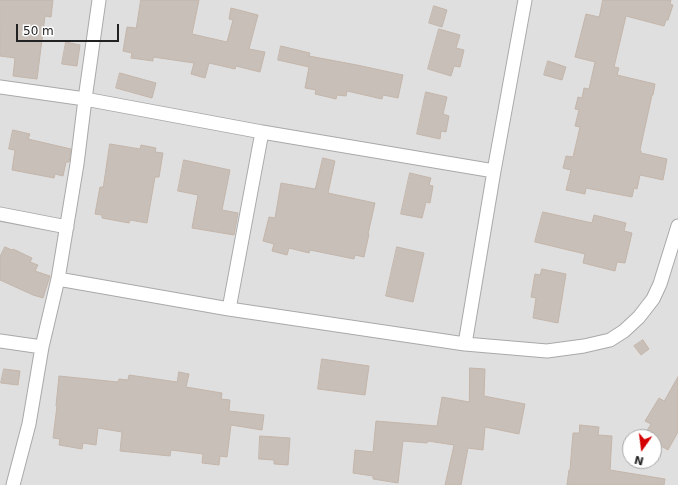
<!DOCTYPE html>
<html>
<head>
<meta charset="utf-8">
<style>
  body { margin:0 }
  #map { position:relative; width:678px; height:485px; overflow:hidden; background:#f2efe9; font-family:"DejaVu Sans",sans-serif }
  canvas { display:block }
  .north { position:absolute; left:622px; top:429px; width:40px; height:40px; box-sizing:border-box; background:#fff; border:1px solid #a7a7a7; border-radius:50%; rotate:194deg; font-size:11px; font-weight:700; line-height:16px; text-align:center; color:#222 }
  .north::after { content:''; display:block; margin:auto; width:14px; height:18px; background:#d40000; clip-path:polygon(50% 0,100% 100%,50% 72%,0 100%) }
  .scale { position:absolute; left:16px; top:24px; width:103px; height:18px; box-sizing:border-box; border:2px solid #222; border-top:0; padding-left:5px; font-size:12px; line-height:14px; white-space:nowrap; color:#222; -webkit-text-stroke:3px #fff; paint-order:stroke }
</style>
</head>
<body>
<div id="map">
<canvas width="678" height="485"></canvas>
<div class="north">N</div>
<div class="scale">50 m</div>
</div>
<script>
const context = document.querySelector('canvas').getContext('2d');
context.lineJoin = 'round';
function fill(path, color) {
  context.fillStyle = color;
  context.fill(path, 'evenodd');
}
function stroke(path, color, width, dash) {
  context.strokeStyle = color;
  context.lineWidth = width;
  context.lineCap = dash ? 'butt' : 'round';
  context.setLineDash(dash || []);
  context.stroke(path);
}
const residential = new Path2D(`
  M0 0H678V485H0ZM630 437H654V461H630Z`);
const building = new Path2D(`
  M0 0H53L51 17 45 16 37 79 13 76 15 58 0 56Z
  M141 0H199L192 34 227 42 233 20 229 19 231 8 258 15 249 49 265 52 260 72 236 66 235 69 209 63 205 78 191 74 194 63 153 57V61L131 58 132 53 123 51 127 27 136 28Z
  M603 0H671L670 4 673 5 668 20H666L664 26 626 16 614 67 619 68 617 75 655 84 653 95H652L640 150 641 151V153L667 159 663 180 640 175 637 189 634 188 632 197 586 188 585 194 566 190 571 170 563 168 566 156 573 157 580 127 575 126 579 110 575 109 578 97 582 98 584 88 589 89 595 62 575 57 586 14 599 17Z
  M434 6 447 10 442 27 429 23Z
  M439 29 460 35 456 48 464 50 460 67 454 66 451 76 428 69Z
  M66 42 80 45 77 66 62 64Z
  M281 46 310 53 309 56 357 65 403 75 398 98 383 95 382 99 347 91 346 96 337 95 336 99 315 94 316 90 305 88 309 67 278 60Z
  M548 61 566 67 562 80 544 75Z
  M120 73 156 83 152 98 116 88Z
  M426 92 447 97 443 114 449 116 446 132 441 131 440 139 417 134Z
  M13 130 30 134 28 139 71 149 69 162H66L63 176 55 174 54 178 12 170 15 150 9 149Z
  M110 144 140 149 141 145 156 148 155 152 163 153 159 177H155L147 223 130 220 129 223 102 218V215L95 214 100 187H103Z
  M323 158 335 161 328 193 375 203 368 234H369L364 257 355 255 354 259 310 250 309 253 289 248 287 255 272 251 274 244 263 241 269 217 275 218 281 183 315 189Z
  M184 160 230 170 222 210 238 213 234 235 192 228 198 195 178 191Z
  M410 173 431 178 429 185 433 186 430 203 426 202 422 218 401 214Z
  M543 212 592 223 594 215 626 223 624 231 632 233 625 263 617 262 615 271 583 263 585 254 535 242Z
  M5 247 12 250 13 249 32 258 30 262 38 265 35 271 50 276 43 298 33 295 0 280V257Z
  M397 247 424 253 413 302 386 296Z
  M542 269 566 274 558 323 533 318 536 298 531 297 535 274 540 275Z
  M643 340 649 349 641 355 634 346Z
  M322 359 369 366 365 395 318 389Z
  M470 368 485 369 484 396 525 404 519 434 485 427 483 450 468 448 461 485H445L454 445 428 441 427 443 403 441 398 483 373 479V476L353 473 355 450 373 452 376 421 437 426 442 397 469 402Z
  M4 369 20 371 18 385 1 383Z
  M179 372 189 374 186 387 222 393 221 399 230 400 229 411 264 415 262 430 231 425 227 457 220 456 219 465 202 463 203 454 171 450 170 456 120 451 122 432 98 428 96 445 83 443 82 449 59 445 60 439 53 438 57 406H56L59 376 118 382 119 379 128 380 129 375 177 382Z
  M678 377V432L668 450 654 442V437H643L651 424 645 421 659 398 664 401Z
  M580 425 599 427 598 435 612 436 610 470 665 479 664 485H567L569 470H570L573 433H579Z
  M260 436 290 438 288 465 274 464V460L259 459Z`);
const street = new Path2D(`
  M0 87 85 99 262 132 229 309
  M262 132 494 171 465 344
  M494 171 525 0
  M0 214 67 227
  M58 279 229 309 465 344 547 351 584 346 610 340 624 331 639 317 653 299 660 284 678 226
  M0 341 42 347
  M13 485 29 424 42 347 58 279 77 164 85 99 99 0`);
fill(residential, '#e0dfdf');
fill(building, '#c7bfb8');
stroke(building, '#c4b6ab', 1);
stroke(street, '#a9a9a9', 15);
stroke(street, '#fff', 13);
</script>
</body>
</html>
